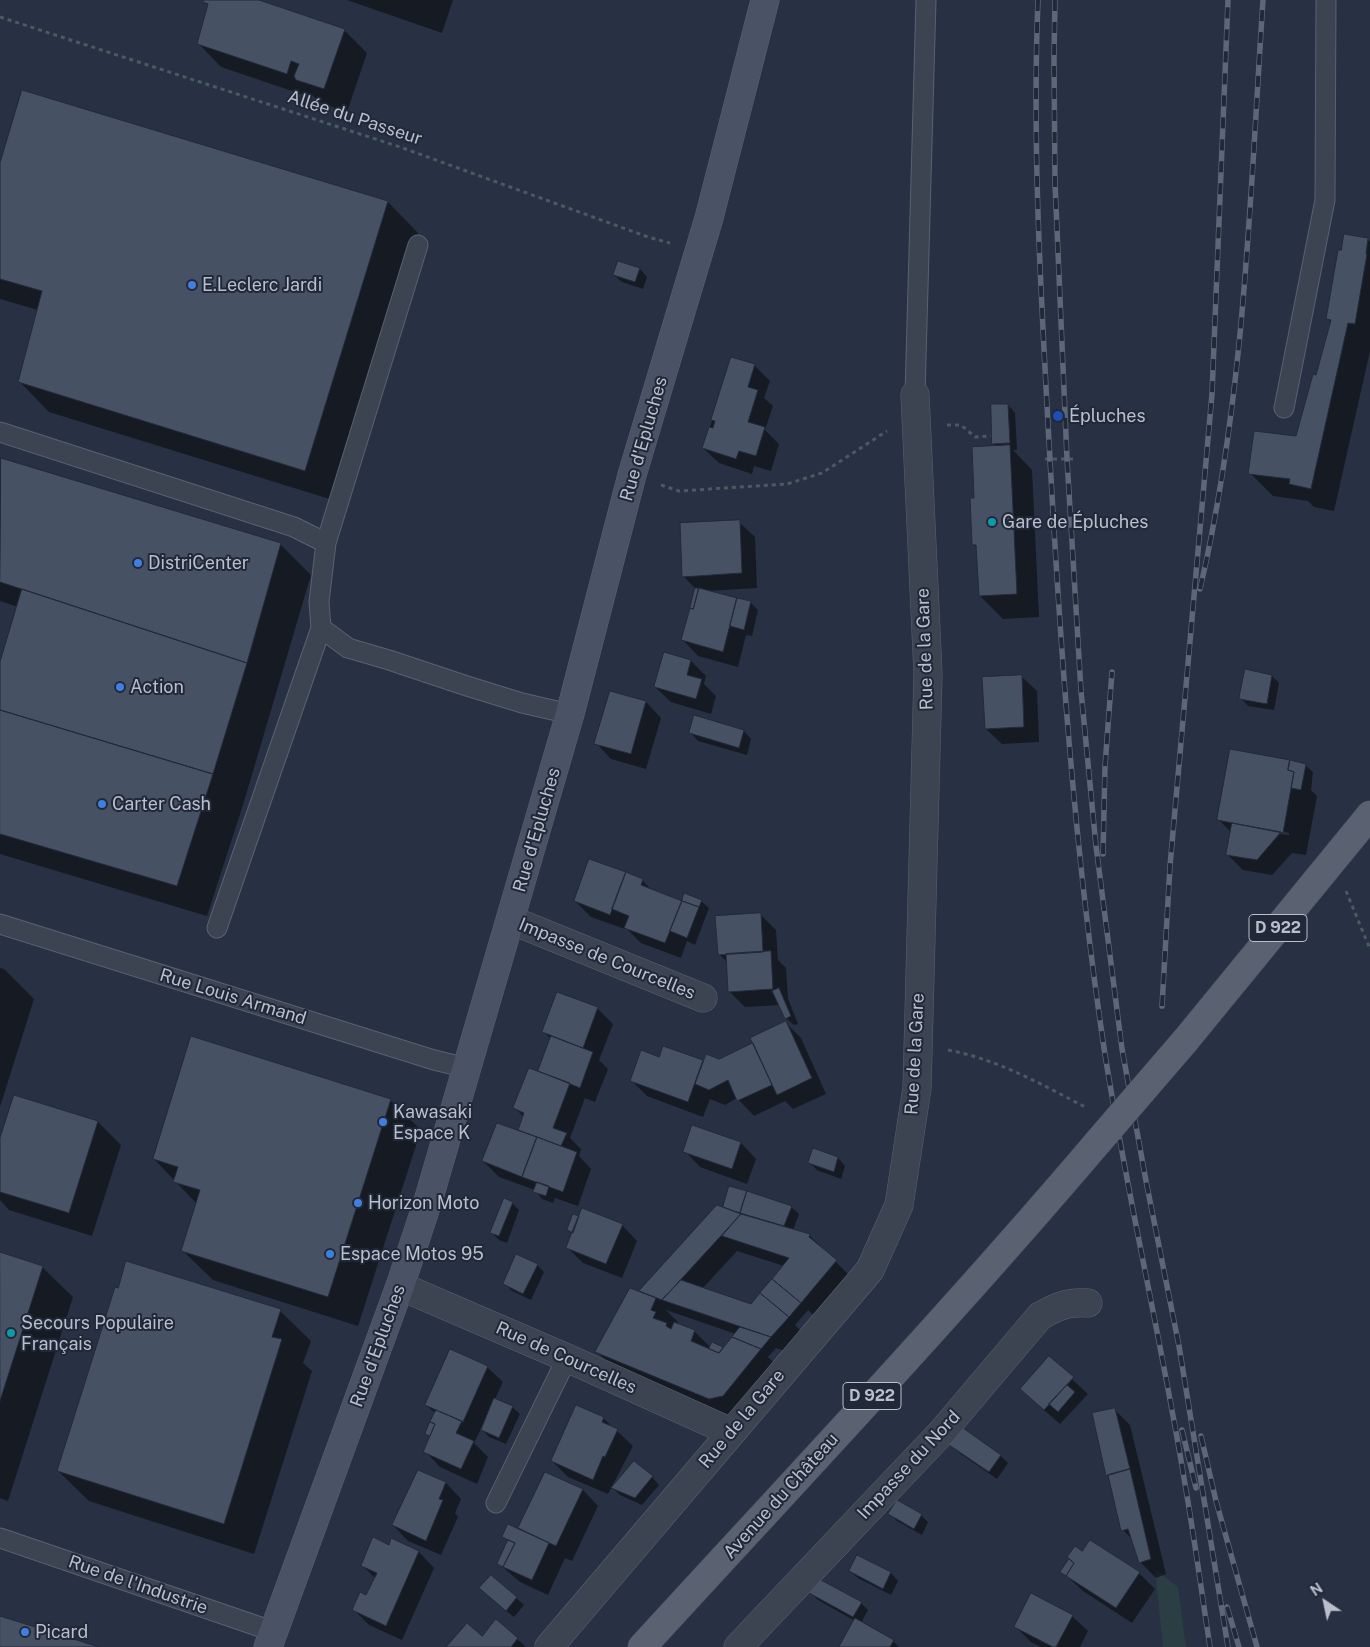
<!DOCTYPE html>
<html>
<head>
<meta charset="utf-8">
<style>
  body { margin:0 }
  #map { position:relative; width:1370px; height:1647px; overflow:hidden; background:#283143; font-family:"Public Sans",sans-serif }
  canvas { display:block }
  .north { position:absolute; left:1300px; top:1577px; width:50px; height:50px; -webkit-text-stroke:4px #212838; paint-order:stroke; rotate:326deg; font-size:14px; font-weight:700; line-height:20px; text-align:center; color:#b9bfcc }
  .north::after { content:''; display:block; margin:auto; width:18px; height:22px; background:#b9bfcc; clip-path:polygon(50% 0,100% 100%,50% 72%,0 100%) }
</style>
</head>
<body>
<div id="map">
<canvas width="1370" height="1647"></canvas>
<div class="north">N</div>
</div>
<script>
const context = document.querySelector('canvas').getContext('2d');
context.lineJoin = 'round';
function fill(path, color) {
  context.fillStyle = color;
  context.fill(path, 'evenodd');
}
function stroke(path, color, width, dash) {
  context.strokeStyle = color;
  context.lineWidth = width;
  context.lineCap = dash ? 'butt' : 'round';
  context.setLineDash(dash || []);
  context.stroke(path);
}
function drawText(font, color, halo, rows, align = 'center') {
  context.font = font + ' "Public Sans",sans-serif';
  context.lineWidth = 4;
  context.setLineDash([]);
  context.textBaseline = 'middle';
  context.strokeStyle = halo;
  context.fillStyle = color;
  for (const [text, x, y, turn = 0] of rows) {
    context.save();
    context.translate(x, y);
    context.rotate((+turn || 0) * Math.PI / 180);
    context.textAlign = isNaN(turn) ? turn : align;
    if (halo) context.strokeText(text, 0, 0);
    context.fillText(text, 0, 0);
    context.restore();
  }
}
const green = new Path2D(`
  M1155 1569 1178 1587 1186 1647H1163Z`);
const shadow = new Path2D(`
  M205 0H255L344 30 367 53 347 112 321 103 311 94 310 97 221 67 198 43 209 6 205 2Z
  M347 0H453L442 33Z
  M0 167 388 202 418 233 336 501 49 412 19 381 38 310 0 299Z
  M1367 239 1370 242V351L1334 511 1314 507 1308 501 1273 496 1250 473 1297 438 1332 323 1328 319Z
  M619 263 640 269 647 277 643 289 622 282 614 275Z
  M732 358 754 365 770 381 764 398 773 406 765 430 779 444 771 471 754 466 752 474 719 463 703 448 714 430 710 427Z
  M1008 405 1015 413 1017 450H1013L1032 470 1039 617 1003 619 980 596 978 549 973 544 975 499 997 447 993 443Z
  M2 459 280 544 311 575 243 805 207 916 0 854V666L18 607 0 601V466Z
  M739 522 755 537 757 588 707 591 738 601 751 603 758 610 752 636 746 635 738 667 698 656 683 640 696 589 683 576Z
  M665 654 691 661 706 676 704 684 716 696 711 714 671 702 655 687Z
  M1021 676 1037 691 1039 742 1002 744 986 729Z
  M1272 676 1279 683 1274 710 1248 706 1241 698Z
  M646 702 661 718 646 769 611 759 596 743Z
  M744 731 751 739 747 755 698 741 691 733Z
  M1305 765 1313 772 1311 790 1317 796 1306 855 1292 853 1272 875 1243 870 1228 855 1232 833 1218 819ZM1277 830 1289 833V835L1280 834Z
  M642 880 654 892 682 902 701 901 709 908 695 945 687 941 681 958 641 943 626 928 625 929 591 917 575 901Z
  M760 914 776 930 778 960 786 968 788 999 798 1024 794 1025 786 1018 780 1005 745 1007 730 992 728 963 719 954Z
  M0 968 4 969 34 999 0 1107Z
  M558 993 597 1008 613 1024 599 1060 608 1069 595 1102 585 1098 570 1138 581 1149 579 1156 591 1169 578 1206 555 1198 553 1203 542 1199 535 1190 499 1177 483 1161 519 1132 524 1117 515 1108 538 1073 551 1039 544 1032Z
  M785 1022 801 1038 826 1094 793 1109 785 1101 754 1116 737 1098 725 1105 710 1099 703 1117 647 1096 631 1080 659 1058 663 1047 704 1062 719 1060 754 1044Z
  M390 1100 421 1130 358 1326 213 1280 182 1250 197 1204 154 1159Z
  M98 1122 121 1145 92 1236 9 1210 0 1200V1142Z
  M693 1127 741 1143 756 1159 747 1184 700 1167 685 1151Z
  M814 1150 838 1158 845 1166 841 1179 817 1170 810 1163Z
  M730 1187 791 1207 799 1214 793 1230 809 1235 851 1277 817 1318 808 1310 795 1325 803 1333 787 1352 776 1348 768 1357 784 1373 733 1422 620 1375 597 1352 644 1295 641 1291 724 1208ZM737 1251 784 1266 751 1306 702 1289ZM666 1310 736 1334 723 1348 713 1344 711 1348 694 1331 677 1325 678 1322Z
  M512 1203 519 1210 507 1243 499 1240 491 1232Z
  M580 1218 622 1225 637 1241 622 1278 583 1263 568 1248 573 1235 568 1230Z
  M0 1253 42 1267 73 1297 8 1501 0 1498Z
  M537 1265 544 1272 531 1300 512 1291 505 1284Z
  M280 1311 311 1341 303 1363 312 1371 254 1554 89 1501 58 1471Z
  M1049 1358 1088 1394 1060 1424 1037 1404Z
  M487 1367 503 1382 495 1399 512 1407 520 1414 506 1444 489 1437 481 1429 474 1443 488 1457 477 1484 440 1467 425 1451 431 1438 427 1434 436 1414 426 1405Z
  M1114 1409 1130 1425 1166 1574 1156 1578 1140 1562 1133 1540 1123 1530Z
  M603 1418 633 1446 608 1494 568 1477 552 1461Z
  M951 1445 1001 1456 1008 1463 997 1479 958 1452Z
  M418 1471 446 1483 461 1499 455 1513 458 1517 441 1555 408 1541 393 1525Z
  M545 1474 583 1490 598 1506 572 1561 565 1558 548 1595 520 1582 499 1564 509 1542 504 1537 519 1530Z
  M652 1477 659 1485 642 1505 620 1495 613 1488Z
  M890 1514 921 1515 928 1522 922 1535 897 1521Z
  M392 1540 419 1552 434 1568 402 1640 369 1625 353 1609 367 1596 375 1578 362 1565 389 1546Z
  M1090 1541 1139 1573 1155 1589 1132 1623 1083 1591 1061 1571 1070 1559 1083 1553Z
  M857 1556 891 1573 898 1581 891 1595 858 1578 850 1571Z
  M811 1593 861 1603 868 1610 861 1623 893 1641 899 1647H840L855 1621 818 1600Z
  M488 1596 516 1598 524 1605 514 1617Z
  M1072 1616 1088 1631 1080 1647H1041L1031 1642 1016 1627Z
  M497 1621 526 1647H448L482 1638Z`);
const building = new Path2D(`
  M204 0H259L345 29 324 89 296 80 294 76 299 64 291 61 287 74 197 44 208 4 203 2Z
  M22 90 388 201 305 471 18 382 42 291 0 279V163Z
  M1344 234 1368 238 1366 254H1367L1355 324 1348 323 1311 489 1289 484 1290 479 1248 474 1254 431 1296 436 1313 374 1316 375 1331 320 1326 319 1338 250H1341Z
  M618 261 640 268 635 282 613 275Z
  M731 357 755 364 748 387 758 390 748 422 765 427 756 456 739 451 736 459 702 448 709 427 713 428 715 421 711 420Z
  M991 404H1008L1010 443 992 444Z
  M1010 445 1017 594 979 596 976 545H972L970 498H974L972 447Z
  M1 458 281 543 247 663 0 582Z
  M740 520 742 573 682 577 680 523Z
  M695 588H699L693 609 690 608Z
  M699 588 737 598 723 652 681 640 690 608 693 609Z
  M22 589 247 663 213 774 0 710V662Z
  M737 598 751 601 744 630 730 626Z
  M664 652 691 660 687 675 702 679 696 699 654 687Z
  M1245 669 1272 675 1267 704 1239 699Z
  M1022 675 1024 727 985 729 982 677Z
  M610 691 646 701 631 754 594 744Z
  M0 710 213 774 177 886 0 834Z
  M694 715 744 730 739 748 689 733Z
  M1230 749 1290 760 1288 770 1294 772 1283 833 1217 820Z
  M1290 760 1306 764 1301 790 1291 788 1294 772 1288 770Z
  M1232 823 1281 832 1257 860 1226 855Z
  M589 859 626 872 610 915 574 901Z
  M626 872 643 879 641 885 682 901 665 943 624 928 629 916 612 909Z
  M684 893 702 900 699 907 682 901Z
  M682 901 699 907 687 938 670 931Z
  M761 913 763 952 718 955 715 916Z
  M771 951 773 989 728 992 726 954Z
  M779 988 791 1016 785 1019 772 991Z
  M557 992 598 1007 583 1048 542 1032Z
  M786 1021 812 1078 777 1095 750 1038Z
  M191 1036 391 1099 328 1297 181 1251 200 1190 173 1182 178 1167 153 1159Z
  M551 1036 593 1052 580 1088 538 1071Z
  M753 1043 772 1085 737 1101 728 1080 709 1090 695 1084 706 1054 719 1059Z
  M663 1046 703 1060 688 1102 630 1081 641 1050 659 1057Z
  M529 1068 570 1083 553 1128 567 1133 561 1146 518 1130 524 1113 513 1108Z
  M14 1095 98 1121 69 1213 0 1192V1138Z
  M497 1123 537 1137 522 1177 482 1161Z
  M692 1125 741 1142 732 1169 683 1152Z
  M537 1137 577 1152 563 1192 522 1177Z
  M813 1148 838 1157 834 1172 808 1163Z
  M537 1182 549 1186 546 1196 533 1192Z
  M729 1186 747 1191 740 1213 723 1207Z
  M747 1191 792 1206 784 1226 740 1213Z
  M504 1198 513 1202 499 1236 490 1233Z
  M717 1205 741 1214 662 1300 639 1291Z
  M582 1208 623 1224 606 1264 566 1248Z
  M573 1214 579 1216 573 1233 567 1230Z
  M741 1214 810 1234 809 1237 837 1260 801 1303 772 1279 789 1258 722 1236Z
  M0 1252 43 1266 0 1401Z
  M516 1254 538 1264 523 1294 503 1284Z
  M126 1261 281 1309 272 1337 282 1339 224 1524 57 1471 115 1287 118 1288Z
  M772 1279 801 1303 789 1317 760 1293Z
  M681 1280 751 1304 760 1293 789 1317 771 1337 662 1300Z
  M630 1288 656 1298 651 1310 656 1312 653 1318 667 1323 666 1326 671 1329 674 1322 695 1330 691 1341 719 1353 732 1337 761 1349 723 1396 709 1399 595 1352Z
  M740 1327 771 1337 761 1349 732 1337Z
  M712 1342 723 1347 719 1353 709 1349Z
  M450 1349 488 1366 463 1422 425 1405Z
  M1049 1356 1074 1377 1044 1410 1020 1389Z
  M1067 1385 1075 1392 1058 1412 1049 1404Z
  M494 1398 513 1406 499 1438 481 1430Z
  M576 1405 604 1417 602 1422 618 1429 605 1457 603 1456 593 1480 551 1461Z
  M1115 1408 1130 1469 1106 1476 1092 1413Z
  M436 1410 462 1421 456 1433 474 1441 461 1469 423 1452 435 1424 430 1422Z
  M430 1422 435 1424 430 1436 425 1434Z
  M963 1428 1001 1455 989 1472 949 1445Z
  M634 1461 653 1476 635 1498 611 1488Z
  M1130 1469 1151 1559 1139 1563 1128 1529 1121 1531 1108 1475Z
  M418 1470 446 1482 439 1499 443 1500 426 1541 392 1525Z
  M545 1472 583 1489 556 1546 518 1528Z
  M897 1500 922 1514 914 1529 888 1514Z
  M508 1524 549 1543 532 1580 503 1567 515 1543 502 1537Z
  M373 1537 389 1545 391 1538 419 1551 386 1626 352 1610 360 1592 366 1595 377 1573 361 1566Z
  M508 1540 515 1543 503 1567 497 1564Z
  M1090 1540 1140 1572 1116 1608 1066 1576 1074 1563 1067 1557 1075 1546 1082 1551Z
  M857 1555 891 1572 883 1589 849 1571Z
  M1069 1559 1074 1563 1066 1576 1060 1572Z
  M491 1575 517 1597 506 1611 479 1588Z
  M821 1580 862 1602 853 1617 809 1593Z
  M1031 1593 1073 1615 1056 1647H1053L1014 1627Z
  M0 1616 99 1647H0Z
  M855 1618 894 1640 890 1647H839Z
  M496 1619 518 1638 511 1647H446L467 1623 482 1636Z`);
const path = new Path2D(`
  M0 17 400 147 648 237 670 243
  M947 425H961L975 437 991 436
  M1045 459H1075
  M661 485 679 491 787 484 822 473 887 431
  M1346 891 1370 949
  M948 1050C997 1059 1043 1085 1087 1108`);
const lane = new Path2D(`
  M915 395 926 0
  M1284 408 1325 200 1326 0
  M0 432 294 527 326 543 319 602 321 628 348 648 389 660 467 686 522 703 570 714
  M326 543 418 245
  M0 924 434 1060 467 1068
  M217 928 321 628
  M496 1503 567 1358
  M0 1538 275 1632`);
const street = new Path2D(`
  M511 920 703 998
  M400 1286 567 1358 731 1432
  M549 1647 870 1270 899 1205 917 1088 928 674 915 395
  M738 1647 941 1433 1040 1316C1058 1306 1067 1302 1088 1303`);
const secondary = new Path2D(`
  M268 1647 400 1286 428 1201 570 714 632 475 709 218 765 0`);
const primary = new Path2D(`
  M1185 1041 1370 815
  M642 1647C795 1480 951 1315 1098 1142`);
const rail = new Path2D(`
  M1038 0C1032 147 1041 295 1049 442 1060 644 1074 847 1104 1048 1127 1196 1162 1342 1186 1490 1195 1542 1202 1595 1210 1647
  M1055 0 1054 57 1055 183 1067 459 1081 691 1096 846 1122 1049 1146 1181 1179 1346 1228 1647
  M1200 589C1245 396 1250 197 1263 0
  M1103 854 1105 766 1112 672
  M1162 1006 1170 866 1212 394 1228 0
  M1182 1430 1196 1488
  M1201 1436 1216 1501 1257 1647
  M1227 1607 1239 1647`);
const primaryBridge = new Path2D(`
  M1098 1142 1185 1041`);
const markers = [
  [192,285,5,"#3f7fe0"],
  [1058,416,6,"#1a4fb4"],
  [992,522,5,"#0f9aa8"],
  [138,563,5,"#3f7fe0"],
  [120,687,5,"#3f7fe0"],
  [102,804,5,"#3f7fe0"],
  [383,1122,5,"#3f7fe0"],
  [358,1203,5,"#3f7fe0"],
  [330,1254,5,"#3f7fe0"],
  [11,1333,5,"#0f9aa8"],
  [25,1632,5,"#3f7fe0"]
];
const shields = [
  [1278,928,58],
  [872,1396,58]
];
const shieldNames = [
  ["D 922",1278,928],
  ["D 922",872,1396]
];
const streetNames = [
  ["Allée du Passeur",355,118,18],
  ["Rue d'Epluches",644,439,-74],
  ["Rue de la Gare",925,649,-92],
  ["Rue d'Epluches",537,830,-74],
  ["Impasse de Courcelles",607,959,22],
  ["Rue Louis Armand",233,997,17],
  ["Rue de la Gare",915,1054,-87],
  ["Rue d'Epluches",378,1346,-70],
  ["Rue de Courcelles",566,1358,24],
  ["Rue de la Gare",742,1419,-50],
  ["Impasse du Nord",909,1465,-47],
  ["Avenue du Château",781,1496,-48],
  ["Rue de l'Industrie",138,1585,19]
];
const poiNames = [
  ["E.Leclerc Jardi",202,285],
  ["Épluches",1069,416],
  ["Gare de Épluches",1002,522],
  ["DistriCenter",148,563],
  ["Action",130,687],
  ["Carter Cash",112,804],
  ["Kawasaki",393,1112],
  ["Espace K",393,1133],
  ["Horizon Moto",368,1203],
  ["Espace Motos 95",340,1254],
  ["Secours Populaire",21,1323],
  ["Français",21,1344],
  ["Picard",35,1632]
];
fill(green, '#2a3e44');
fill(shadow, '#0007');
fill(building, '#475164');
stroke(building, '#232a3a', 1);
stroke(lane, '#5a6170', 21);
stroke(street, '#5a6170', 29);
stroke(secondary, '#5a6170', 29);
stroke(primary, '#464c5c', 29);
stroke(path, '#485b60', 3, [4, 4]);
stroke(lane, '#3c4452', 19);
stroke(street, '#3c4452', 28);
stroke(secondary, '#4a5265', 28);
stroke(primary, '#5a6272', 28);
stroke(rail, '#5e6779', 5.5);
stroke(rail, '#212838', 4, [11]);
stroke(primaryBridge, '#464c5c', 29, []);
stroke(primaryBridge, '#5a6272', 28);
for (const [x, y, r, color] of markers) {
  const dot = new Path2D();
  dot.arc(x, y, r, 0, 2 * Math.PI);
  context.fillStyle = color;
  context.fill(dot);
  stroke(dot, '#212838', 2);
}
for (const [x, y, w] of shields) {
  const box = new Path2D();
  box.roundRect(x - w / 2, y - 13.5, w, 27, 4);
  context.fillStyle = '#212838';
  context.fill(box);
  stroke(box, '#b9bfcc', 1);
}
drawText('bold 16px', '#b9bfcc', null, shieldNames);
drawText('18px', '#b9bfcc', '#212838', streetNames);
drawText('18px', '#b9bfcc', '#212838', poiNames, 'left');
</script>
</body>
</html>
